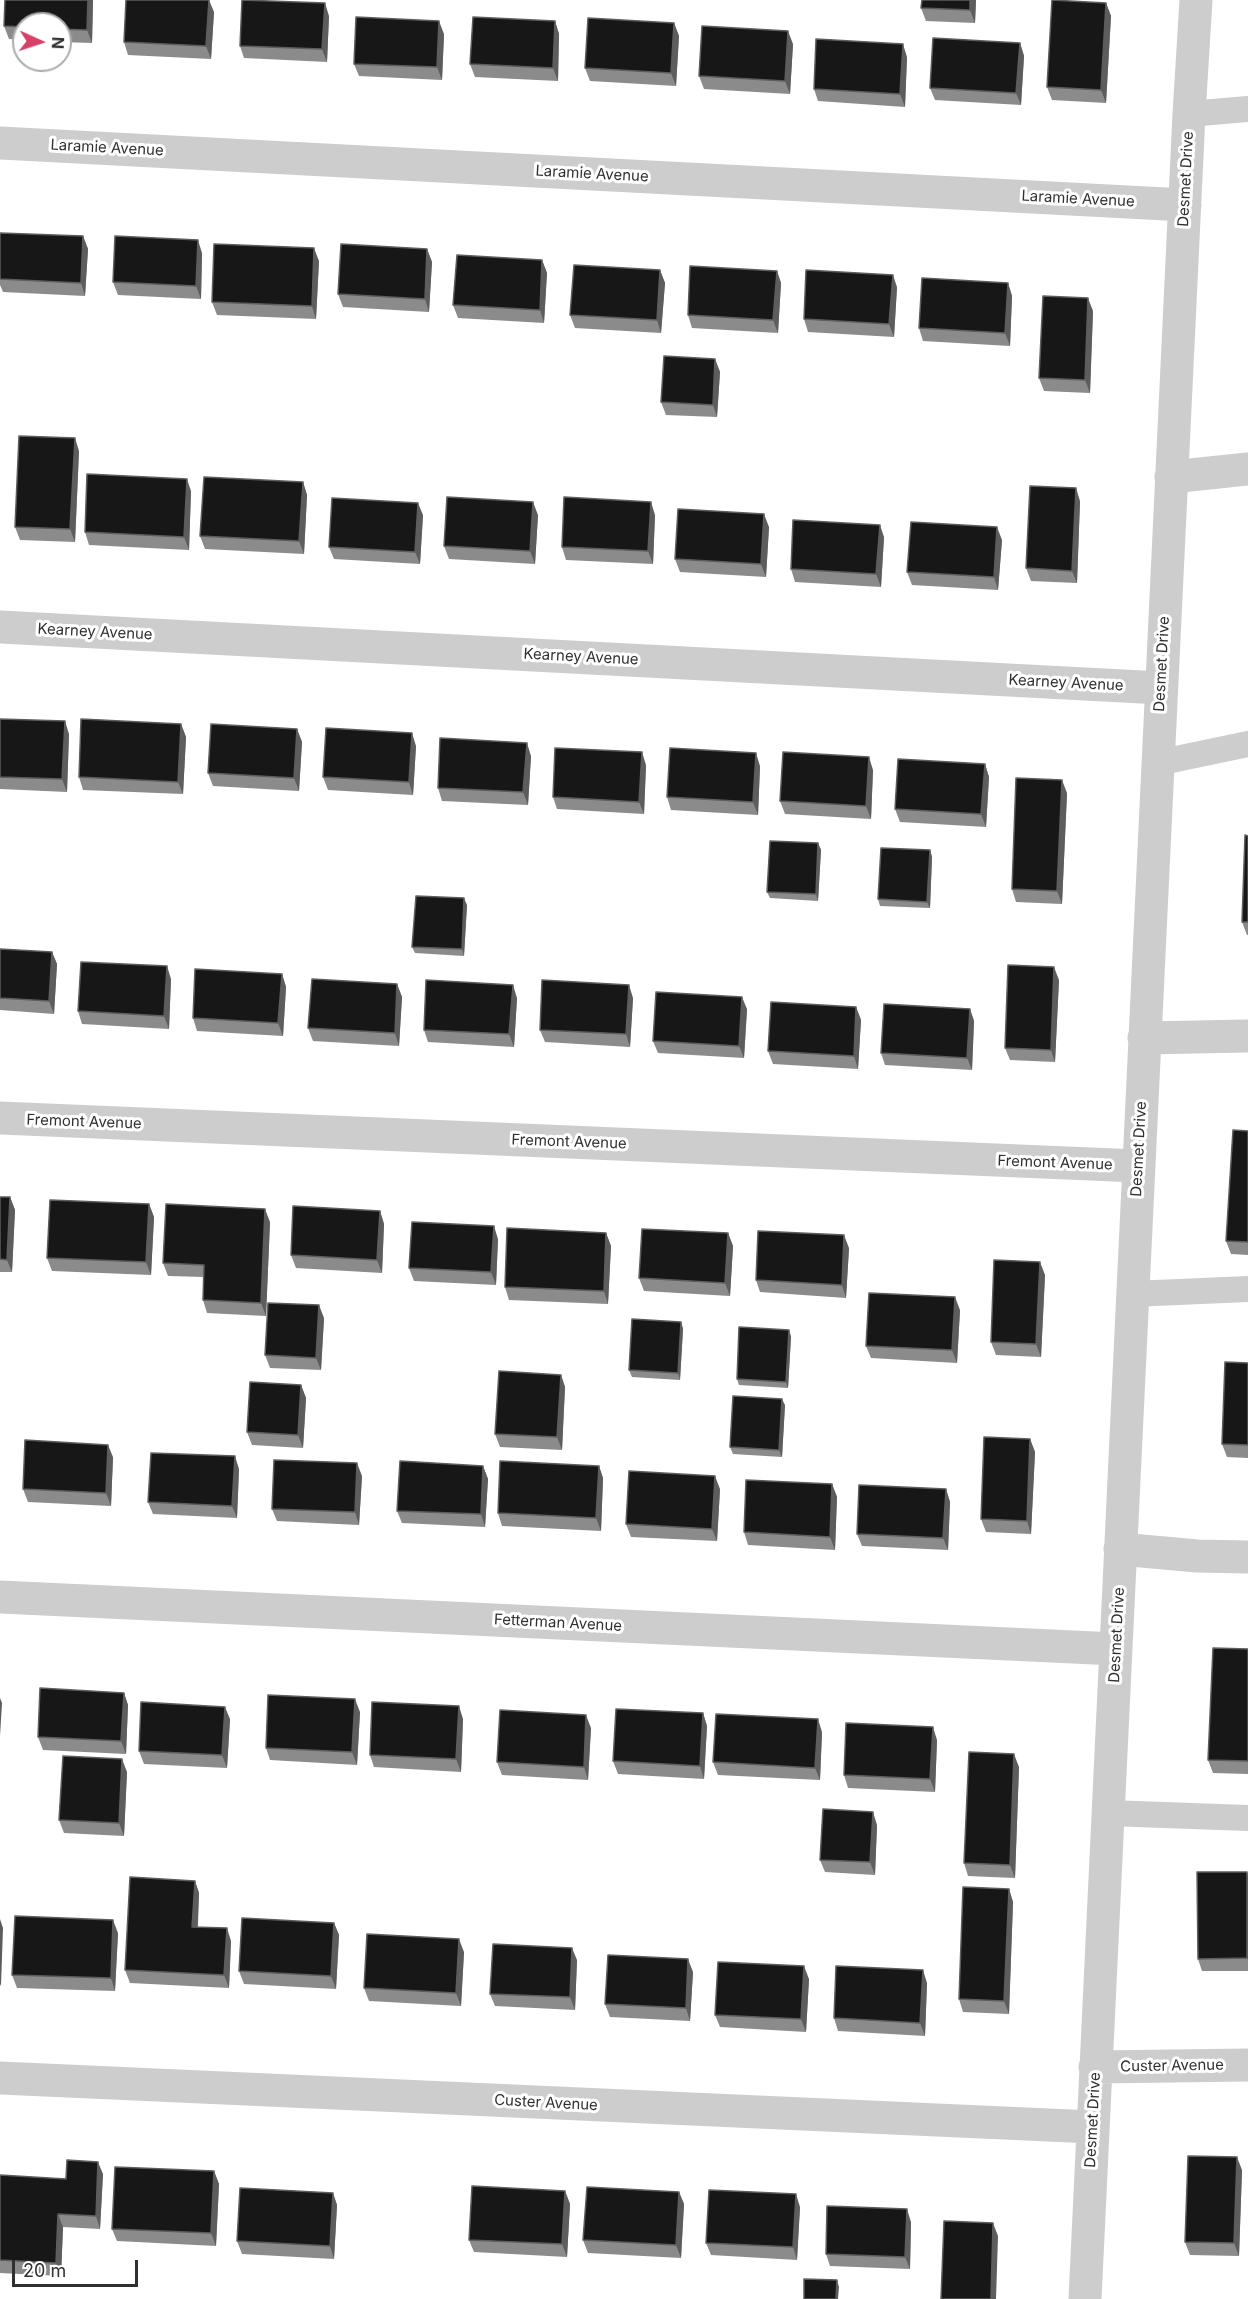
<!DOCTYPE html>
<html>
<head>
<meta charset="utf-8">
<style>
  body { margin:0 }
  #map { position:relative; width:1248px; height:2299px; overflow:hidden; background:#fff; font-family:Inter,sans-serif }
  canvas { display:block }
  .north { position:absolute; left:12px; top:12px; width:60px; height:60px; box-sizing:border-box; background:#fff; border:2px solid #acacac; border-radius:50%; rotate:93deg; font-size:16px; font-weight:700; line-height:24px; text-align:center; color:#303030 }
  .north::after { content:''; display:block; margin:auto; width:21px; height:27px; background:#d84068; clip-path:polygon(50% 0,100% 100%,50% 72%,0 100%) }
  .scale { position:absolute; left:12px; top:2260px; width:126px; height:27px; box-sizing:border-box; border:3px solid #303030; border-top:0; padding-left:8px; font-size:18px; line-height:21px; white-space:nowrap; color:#303030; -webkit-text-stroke:4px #fff; paint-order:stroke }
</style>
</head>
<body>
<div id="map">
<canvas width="1248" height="2299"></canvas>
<div class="north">N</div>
<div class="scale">20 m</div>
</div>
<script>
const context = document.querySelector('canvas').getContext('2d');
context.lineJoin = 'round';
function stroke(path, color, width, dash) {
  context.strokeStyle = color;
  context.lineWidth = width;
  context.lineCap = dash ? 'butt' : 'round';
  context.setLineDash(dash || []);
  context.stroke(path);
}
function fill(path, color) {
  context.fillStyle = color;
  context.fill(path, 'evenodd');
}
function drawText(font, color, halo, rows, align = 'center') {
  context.font = font + ' Inter,sans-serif';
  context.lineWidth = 6;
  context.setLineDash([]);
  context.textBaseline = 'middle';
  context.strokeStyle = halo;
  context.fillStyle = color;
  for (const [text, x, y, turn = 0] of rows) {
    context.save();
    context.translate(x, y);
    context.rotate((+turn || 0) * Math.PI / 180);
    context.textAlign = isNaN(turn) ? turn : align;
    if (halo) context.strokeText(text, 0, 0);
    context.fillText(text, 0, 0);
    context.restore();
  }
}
const lane = new Path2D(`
  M1189 114 1248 109
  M1157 763 1248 744
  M1132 1294 1248 1289
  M1108 1813 1248 1818`);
const street = new Path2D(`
  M0 143 1185 205
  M1171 477 1248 469
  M0 627 1161 688
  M1144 1038 1248 1036
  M0 1118 1138 1166
  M1120 1549 1197 1556 1248 1557
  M0 1597 1116 1649
  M1095 2067 1248 2065
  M0 2078 1093 2127
  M1085 2299 1189 114 1196 0`);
const wall = new Path2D(`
  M5 0H93L92 43 60 42V24H24V40L9 39 4 26Z
  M922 0H976L975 23 926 21 921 8Z
  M1106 3 1111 16 1106 103 1052 100 1047 87Z
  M214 12 211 59 128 55 124 42Z
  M329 16 327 62 244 58 240 46Z
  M555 21 559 34 558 81 475 77 470 64Z
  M674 23 679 36 676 86 590 81 585 68Z
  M444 34 442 80 359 76 354 64Z
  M1020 43 1024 56 1021 105 935 100 930 88Z
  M793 44 790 94 704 89 699 76Z
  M907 57 905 107 818 101 814 89Z
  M0 233 83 236 88 249 85 296 3 292 0 285Z
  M427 249 432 262 429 312 343 307 338 294Z
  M202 253 201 299 118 295 113 282Z
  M542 260 547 273 544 323 458 318 453 305Z
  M319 261 316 319 217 315 212 302Z
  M660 270 665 283 661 333 575 328 570 315Z
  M777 271 781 283 778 333 692 328 688 315Z
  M1008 283 1012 296 1010 346 923 341 919 328Z
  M897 287 894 337 808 332 804 319Z
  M1093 311 1090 393 1044 391 1039 378Z
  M715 359 720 372 717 417 666 415 661 402Z
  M79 451 75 542 20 540 15 527Z
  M303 482 307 495 304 554 205 549 200 536Z
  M191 491 189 550 89 545 85 532Z
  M1080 501 1077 583 1031 581 1026 568Z
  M423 515 420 564 334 559 329 547Z
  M538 515 535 564 449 559 444 546Z
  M655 515 653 564 566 560 562 547Z
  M769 527 766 577 680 572 675 559Z
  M884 537 881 587 795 582 791 569Z
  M1002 540 998 590 912 585 907 572Z
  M0 719 69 734 67 792 0 789Z
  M181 724 186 737 183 794 83 790 79 777Z
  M297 729 302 742 299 791 213 786 208 773Z
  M416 746 413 795 328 790 323 777Z
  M531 756 528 805 442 801 438 788Z
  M985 764 989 777 986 827 900 822 895 809Z
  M646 765 644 814 557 809 553 797Z
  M760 766 758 815 671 810 667 797Z
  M873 770 871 819 785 814 780 801Z
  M1067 793 1062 904 1016 902 1012 889Z
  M1248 836V935H1247L1242 922Z
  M818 843 821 850 818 901 770 898 767 892Z
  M930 850 932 857 930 908 880 906 878 899Z
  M467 905 464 956 415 953 412 947Z
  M0 949 52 952 57 964 54 1014 0 1010Z
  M282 974 286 987 283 1036 197 1031 193 1018Z
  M171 979 169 1029 82 1024 78 1011Z
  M1059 980 1055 1062 1010 1060 1005 1048Z
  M397 984 402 997 399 1046 313 1041 308 1028Z
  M517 998 514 1047 428 1042 424 1030Z
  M633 998 630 1047 545 1042 540 1030Z
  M856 1007 861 1020 858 1069 773 1064 768 1051Z
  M747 1009 744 1058 658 1053 653 1041Z
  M970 1009 974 1021 972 1070 885 1065 881 1053Z
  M1248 1131V1255L1231 1254 1226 1241Z
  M0 1197H10L15 1210 12 1272H0Z
  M149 1204 154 1217 151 1275 52 1271 47 1258Z
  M380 1211 384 1224 382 1273 296 1268 291 1255Z
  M270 1222 266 1316 207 1313 203 1300 204 1277 168 1276 163 1263Z
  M606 1233 611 1246 608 1304 509 1300 505 1287Z
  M728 1233 733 1246 730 1296 644 1291 639 1278Z
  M498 1239 496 1285 414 1281 409 1268Z
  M849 1248 846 1298 760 1292 756 1280Z
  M1045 1275 1041 1357 996 1355 991 1342Z
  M960 1310 957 1363 871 1358 866 1346Z
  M324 1318 321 1370 270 1368 265 1355Z
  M681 1322 683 1329 680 1380 632 1377 629 1370Z
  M789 1330 791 1337 788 1388 739 1385 737 1379Z
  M1248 1363V1458L1227 1457 1222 1444Z
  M561 1375 565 1387 562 1450 500 1447 495 1434Z
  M301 1385 306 1398 303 1448 252 1445 247 1432Z
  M785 1405 782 1457 733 1454 730 1447Z
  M1030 1439 1035 1452 1031 1534 986 1532 981 1519Z
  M113 1457 111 1506 28 1502 23 1489Z
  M483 1466 488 1479 485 1527 402 1523 397 1511Z
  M599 1466 603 1478 601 1531 502 1526 498 1513Z
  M239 1469 237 1518 153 1514 148 1502Z
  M362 1476 359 1525 277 1521 272 1509Z
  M832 1484 837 1497 835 1550 748 1545 744 1532Z
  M720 1489 717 1541 631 1537 626 1524Z
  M946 1489 950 1502 948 1550 862 1546 857 1534Z
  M1248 1649V1774L1213 1773 1208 1760Z
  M124 1693 128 1705 126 1754 43 1750 38 1737Z
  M360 1712 357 1765 270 1760 266 1748Z
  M703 1713 707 1726 704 1779 618 1774 613 1761Z
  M230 1719 227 1768 144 1764 139 1751Z
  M463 1719 461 1772 374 1767 370 1755Z
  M591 1728 588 1780 502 1775 497 1762Z
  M822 1732 820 1780 718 1775 713 1762Z
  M937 1740 935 1792 848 1788 844 1775Z
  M1019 1767 1015 1878 968 1876 964 1863Z
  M127 1772 124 1836 64 1833 59 1820Z
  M877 1825 875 1875 825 1872 820 1860Z
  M1248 1875V1971H1202L1198 1959Z
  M195 1881 199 1893 198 1927 231 1941 229 1988 130 1983 125 1970Z
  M1009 1889 1013 1902 1009 2014 963 2012 959 1999Z
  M334 1923 339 1935 336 1989 244 1984 239 1971Z
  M118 1933 115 1991 17 1988 12 1975Z
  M464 1952 461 2006 369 2001 364 1988Z
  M577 1960 575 2010 495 2006 490 1994Z
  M693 1972 690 2021 610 2017 605 2004Z
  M809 1979 806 2032 720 2027 715 2015Z
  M927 1983 925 2036 838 2031 834 2018Z
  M1242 2170 1239 2256 1190 2255 1185 2242Z
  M214 2171 219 2184 216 2246 117 2241 112 2229Z
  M103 2174 100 2229 63 2227 61 2276 0 2273V2175L66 2179Z
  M565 2191 570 2204 567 2257 474 2252 469 2240Z
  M679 2192 684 2204 681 2258 588 2253 583 2240Z
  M333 2193 337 2205 334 2259 242 2254 237 2241Z
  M800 2207 797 2260 711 2255 706 2243Z
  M911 2222 910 2269 830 2266 826 2254Z`);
const shadedWall = new Path2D(`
  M88 0H93L92 43 87 30Z
  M209 0 214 12 211 59 206 46Z
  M970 0H976L975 23 970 10Z
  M325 3 329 16 327 62 322 49Z
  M1106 3 1111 16 1106 103 1101 90Z
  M439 21 444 34 442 80 437 67Z
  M555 21 559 34 558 81 553 68Z
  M674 23 679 36 676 86 671 73Z
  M788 31 793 44 790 94 785 81Z
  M1020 43 1024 56 1021 105 1016 93Z
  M903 44 907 57 905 107 900 94Z
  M83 236 88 249 85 296 81 283Z
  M198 240 202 253 201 299 196 286Z
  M314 248 319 261 316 319 312 306Z
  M427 249 432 262 429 312 425 299Z
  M542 260 547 273 544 323 540 310Z
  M660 270 665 283 661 333 657 320Z
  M777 271 781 283 778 333 773 320Z
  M893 275 897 287 894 337 889 324Z
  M1008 283 1012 296 1010 346 1005 333Z
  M1088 298 1093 311 1090 393 1085 380Z
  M715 359 720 372 717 417 713 405Z
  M75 438 79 451 75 542 70 529Z
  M187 479 191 491 189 550 184 537Z
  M303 482 307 495 304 554 299 541Z
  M1076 488 1080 501 1077 583 1072 571Z
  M533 502 538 515 535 564 530 551Z
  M651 502 655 515 653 564 648 551Z
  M418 503 423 515 420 564 415 552Z
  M764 514 769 527 766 577 761 564Z
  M880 525 884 537 881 587 876 574Z
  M997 527 1002 540 998 590 994 577Z
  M65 721 69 734 67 792 62 779Z
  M181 724 186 737 183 794 178 782Z
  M297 729 302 742 299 791 294 778Z
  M412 733 416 746 413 795 409 782Z
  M527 743 531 756 528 805 523 792Z
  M642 752 646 765 644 814 639 802Z
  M756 753 760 766 758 815 753 802Z
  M869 757 873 770 871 819 866 806Z
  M985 764 989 777 986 827 981 814Z
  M1062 780 1067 793 1062 904 1057 891Z
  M818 843 821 850 818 901 816 894Z
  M930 850 932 857 930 908 927 902Z
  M464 898 467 905 464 956 462 949Z
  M52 952 57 964 54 1014 49 1001Z
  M167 966 171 979 169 1029 164 1016Z
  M1054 967 1059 980 1055 1062 1051 1050Z
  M282 974 286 987 283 1036 278 1023Z
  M397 984 402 997 399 1046 395 1033Z
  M513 985 517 998 514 1047 509 1034Z
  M629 985 633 998 630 1047 626 1034Z
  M742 997 747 1009 744 1058 739 1046Z
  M856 1007 861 1020 858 1069 854 1056Z
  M970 1009 974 1021 972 1070 967 1058Z
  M10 1197 15 1210 12 1272 7 1260Z
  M149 1204 154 1217 151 1275 146 1262Z
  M265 1209 270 1222 266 1316 261 1303Z
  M380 1211 384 1224 382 1273 377 1260Z
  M494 1226 498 1239 496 1285 491 1272Z
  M606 1233 611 1246 608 1304 604 1291Z
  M728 1233 733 1246 730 1296 725 1283Z
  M844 1235 849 1248 846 1298 842 1285Z
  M1040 1262 1045 1275 1041 1357 1036 1344Z
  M955 1297 960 1310 957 1363 952 1350Z
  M319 1305 324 1318 321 1370 316 1358Z
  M681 1322 683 1329 680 1380 678 1373Z
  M789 1330 791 1337 788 1388 786 1382Z
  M561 1375 565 1387 562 1450 557 1437Z
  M301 1385 306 1398 303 1448 298 1435Z
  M782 1399 785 1405 782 1457 779 1450Z
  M1030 1439 1035 1452 1031 1534 1027 1521Z
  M108 1445 113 1457 111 1506 106 1493Z
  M235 1456 239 1469 237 1518 232 1506Z
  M357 1463 362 1476 359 1525 355 1512Z
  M483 1466 488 1479 485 1527 481 1514Z
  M599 1466 603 1478 601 1531 596 1518Z
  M715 1476 720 1489 717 1541 712 1529Z
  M832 1484 837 1497 835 1550 830 1537Z
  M946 1489 950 1502 948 1550 943 1538Z
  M124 1693 128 1705 126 1754 121 1741Z
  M0 1698 2 1703 0 1736Z
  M355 1699 360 1712 357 1765 352 1752Z
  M459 1706 463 1719 461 1772 456 1759Z
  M225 1707 230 1719 227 1768 222 1755Z
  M703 1713 707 1726 704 1779 700 1766Z
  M586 1715 591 1728 588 1780 584 1767Z
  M818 1719 822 1732 820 1780 815 1768Z
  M933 1727 937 1740 935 1792 930 1779Z
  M1014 1754 1019 1767 1015 1878 1010 1865Z
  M122 1759 127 1772 124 1836 119 1823Z
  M873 1812 877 1825 875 1875 870 1862Z
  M1247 1872 1248 1875V1960L1247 1958Z
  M195 1881 199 1893 197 1939 192 1927Z
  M1009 1889 1013 1902 1009 2014 1004 2001Z
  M0 1919 3 1928 1 1986 0 1984Z
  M113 1920 118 1933 115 1991 111 1978Z
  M334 1923 339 1935 336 1989 331 1976Z
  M227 1928 231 1941 229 1988 224 1975Z
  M459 1939 464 1952 461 2006 456 1993Z
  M572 1948 577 1960 575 2010 570 1997Z
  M688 1959 693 1972 690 2021 686 2008Z
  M804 1966 809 1979 806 2032 801 2019Z
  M923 1970 927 1983 925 2036 920 2023Z
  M1237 2157 1242 2170 1239 2256 1234 2243Z
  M98 2162 103 2174 100 2229 96 2216Z
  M214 2171 219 2184 216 2246 211 2233Z
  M565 2191 570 2204 567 2257 562 2244Z
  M679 2192 684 2204 681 2258 676 2245Z
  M333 2193 337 2205 334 2259 330 2246Z
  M796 2194 800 2207 797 2260 793 2247Z
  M907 2209 911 2222 910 2269 905 2257Z
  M58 2214 63 2227 61 2276 56 2263Z
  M993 2223 998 2236 996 2299H991Z
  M837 2280 839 2287 838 2299H836Z`);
const building = new Path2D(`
  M5 0H88L87 30 60 29V24H24V27L4 26Z
  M126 0H209L206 46 124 42Z
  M242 0 325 3 322 49 240 46Z
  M922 0H970V10L921 8Z
  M1052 0 1106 3 1101 90 1047 87Z
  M356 17 439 21 437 67 354 64Z
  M473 17 555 21 553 68 470 64Z
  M588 18 674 23 671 73 585 68Z
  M702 26 788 31 785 81 699 76Z
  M933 38 1020 43 1016 93 930 88Z
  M816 39 903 44 900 94 814 89Z
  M0 233 83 236 81 283 0 279Z
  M115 236 198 240 196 286 113 282Z
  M214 244 314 248 312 306 212 302Z
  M341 244 427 249 425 299 338 294Z
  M457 255 542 260 540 310 453 305Z
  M574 265 660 270 657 320 570 315Z
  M690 266 777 271 773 320 688 315Z
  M806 270 893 275 889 324 804 319Z
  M922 278 1008 283 1005 333 919 328Z
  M1043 296 1088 298 1085 380 1039 378Z
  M664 356 715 359 713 405 661 402Z
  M19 436 75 438 70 529 15 527Z
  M87 474 187 479 184 537 85 532Z
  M204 477 303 482 299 541 200 536Z
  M1030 486 1076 488 1072 571 1026 568Z
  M447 497 533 502 530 551 444 546Z
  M564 497 651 502 648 551 562 547Z
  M332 498 418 503 415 552 329 547Z
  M678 509 764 514 761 564 675 559Z
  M793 520 880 525 876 574 791 569Z
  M911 522 997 527 994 577 907 572Z
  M0 719 65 721 62 779 0 777Z
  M81 719 181 724 178 782 79 777Z
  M211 724 297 729 294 778 208 773Z
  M326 728 412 733 409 782 323 777Z
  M440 738 527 743 523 792 438 788Z
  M555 748 642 752 639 802 553 797Z
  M670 748 756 753 753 802 667 797Z
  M783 752 869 757 866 806 780 801Z
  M898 759 985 764 981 814 895 809Z
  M1016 778 1062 780 1057 891 1012 889Z
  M1245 835 1248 836V922H1242Z
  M770 841 818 843 816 894 767 892Z
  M881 848 930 850 927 902 878 899Z
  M416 896 464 898 462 949 412 947Z
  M0 949 52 952 49 1001 0 998Z
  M81 962 167 966 164 1016 78 1011Z
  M1008 965 1054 967 1051 1050 1005 1048Z
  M195 969 282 974 278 1023 193 1018Z
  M312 979 397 984 395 1033 308 1028Z
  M426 980 513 985 509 1034 424 1030Z
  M542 980 629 985 626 1034 540 1030Z
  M656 992 742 997 739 1046 653 1041Z
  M771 1002 856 1007 854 1056 768 1051Z
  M884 1004 970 1009 967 1058 881 1053Z
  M1233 1130 1248 1131V1242L1226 1241Z
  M0 1197H10L7 1260 0 1259Z
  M50 1200 149 1204 146 1262 47 1258Z
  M166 1204 265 1209 261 1303 203 1300 204 1265 163 1263Z
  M293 1206 380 1211 377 1260 291 1255Z
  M412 1222 494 1226 491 1272 409 1268Z
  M507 1228 606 1233 604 1291 505 1287Z
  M642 1229 728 1233 725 1283 639 1278Z
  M758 1231 844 1235 842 1285 756 1280Z
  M994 1260 1040 1262 1036 1344 991 1342Z
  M869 1293 955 1297 952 1350 866 1346Z
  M268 1303 319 1305 316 1358 265 1355Z
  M632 1319 681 1322 678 1373 629 1370Z
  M739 1327 789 1330 786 1382 737 1379Z
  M1225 1362 1248 1363V1445L1222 1444Z
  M499 1371 561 1375 557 1437 495 1434Z
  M250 1382 301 1385 298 1435 247 1432Z
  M733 1396 782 1399 779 1450 730 1447Z
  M984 1437 1030 1439 1027 1521 981 1519Z
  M25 1440 108 1445 106 1493 23 1489Z
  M151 1453 235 1456 232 1506 148 1502Z
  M274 1460 357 1463 355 1512 272 1509Z
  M400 1461 483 1466 481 1514 397 1511Z
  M500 1461 599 1466 596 1518 498 1513Z
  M629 1471 715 1476 712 1529 626 1524Z
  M746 1480 832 1484 830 1537 744 1532Z
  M859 1485 946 1489 943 1538 857 1534Z
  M1213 1648 1248 1649V1761L1208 1760Z
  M40 1688 124 1693 121 1741 38 1737Z
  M268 1695 355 1699 352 1752 266 1748Z
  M141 1702 225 1707 222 1755 139 1751Z
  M372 1702 459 1706 456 1759 370 1755Z
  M616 1709 703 1713 700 1766 613 1761Z
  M500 1710 586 1715 584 1767 497 1762Z
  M716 1714 818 1719 815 1768 713 1762Z
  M846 1723 933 1727 930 1779 844 1775Z
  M969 1752 1014 1754 1010 1865 964 1863Z
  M63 1756 122 1759 119 1823 59 1820Z
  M823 1809 873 1812 870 1862 820 1860Z
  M1197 1872H1247V1958L1198 1959Z
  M130 1877 195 1881 192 1927 227 1928 224 1975 125 1970Z
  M963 1887 1009 1889 1004 2001 959 1999Z
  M15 1916 113 1920 111 1978 12 1975Z
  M242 1918 334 1923 331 1976 239 1971Z
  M367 1934 459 1939 456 1993 364 1988Z
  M493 1944 572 1948 570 1997 490 1994Z
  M608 1955 688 1959 686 2008 605 2004Z
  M718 1962 804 1966 801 2019 715 2015Z
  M836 1966 923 1970 920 2023 834 2018Z
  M1188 2156 1237 2157 1234 2243 1185 2242Z
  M67 2160 98 2162 96 2216 58 2214 56 2263 0 2260V2175L66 2179Z
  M115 2167 214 2171 211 2233 112 2229Z
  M472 2186 565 2191 562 2244 469 2240Z
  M587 2187 679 2192 676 2245 583 2240Z
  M240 2188 333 2193 330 2246 237 2241Z
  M709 2190 796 2194 793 2247 706 2243Z
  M827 2206 907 2209 905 2257 826 2254Z
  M944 2221 993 2223 991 2299H941Z
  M804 2279 837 2280 836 2299H804Z`);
const streetNames = [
  ["Laramie Avenue",107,148,3],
  ["Laramie Avenue",592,174,3],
  ["Desmet Drive",1186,179,-87],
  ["Laramie Avenue",1078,199,3],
  ["Kearney Avenue",95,632,3],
  ["Kearney Avenue",581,657,3],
  ["Desmet Drive",1162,664,-87],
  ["Kearney Avenue",1066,683,3],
  ["Fremont Avenue",84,1122,2],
  ["Fremont Avenue",569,1142,2],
  ["Desmet Drive",1139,1149,-87],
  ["Fremont Avenue",1055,1163,2],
  ["Fetterman Avenue",558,1623,3],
  ["Desmet Drive",1117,1635,-87],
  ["Custer Avenue",1172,2066,-1],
  ["Custer Avenue",546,2103,3],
  ["Desmet Drive",1093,2120,-87]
];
stroke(lane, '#cdcdcd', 26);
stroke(street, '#cdcdcd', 33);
fill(wall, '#8b8b8b');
fill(shadedWall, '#5d5d5d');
fill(building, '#171717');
stroke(building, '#5d5d5d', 1.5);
drawText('15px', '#303030', '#fff', streetNames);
</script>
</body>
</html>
